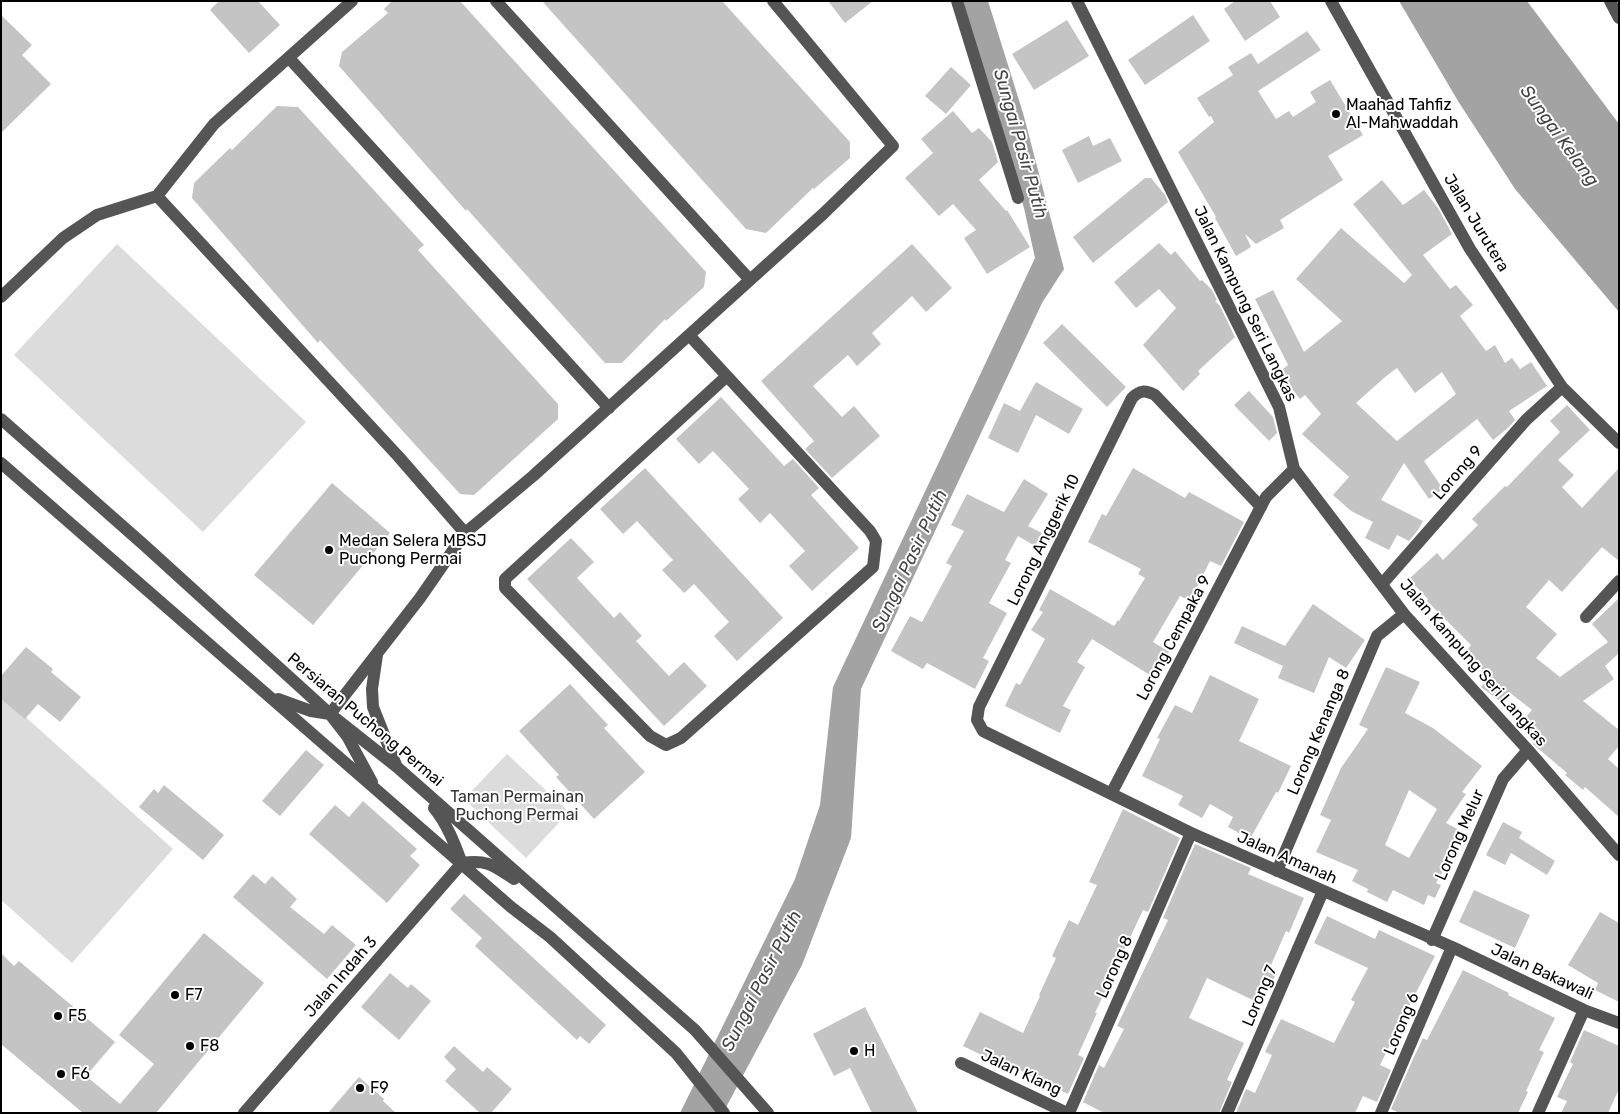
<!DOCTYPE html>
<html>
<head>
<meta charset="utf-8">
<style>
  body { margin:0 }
  #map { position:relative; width:1620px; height:1114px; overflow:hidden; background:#fff; font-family:Rubik,sans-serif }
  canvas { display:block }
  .frame { position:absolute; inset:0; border:2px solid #000; pointer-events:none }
</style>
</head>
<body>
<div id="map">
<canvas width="1620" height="1114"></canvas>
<div class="frame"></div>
</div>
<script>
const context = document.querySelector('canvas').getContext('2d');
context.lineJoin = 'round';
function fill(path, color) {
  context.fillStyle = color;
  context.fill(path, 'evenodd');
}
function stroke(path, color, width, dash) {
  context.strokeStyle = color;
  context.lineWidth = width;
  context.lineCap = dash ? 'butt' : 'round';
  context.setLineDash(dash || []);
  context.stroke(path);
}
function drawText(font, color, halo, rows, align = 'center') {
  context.font = font + ' Rubik,sans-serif';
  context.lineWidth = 4;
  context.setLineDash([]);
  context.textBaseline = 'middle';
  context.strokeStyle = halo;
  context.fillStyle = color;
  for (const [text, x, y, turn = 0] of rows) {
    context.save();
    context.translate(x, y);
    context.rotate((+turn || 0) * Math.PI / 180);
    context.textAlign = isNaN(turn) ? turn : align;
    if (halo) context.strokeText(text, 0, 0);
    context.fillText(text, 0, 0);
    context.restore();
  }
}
const green = new Path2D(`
  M117 244 306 422 203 532 14 355Z
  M1 695 173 849 72 963 1 900Z
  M507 754 569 812 526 858 464 799Z`);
const water = new Path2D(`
  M960 1H988L1023 113 1064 269 1042 303 861 689 851 838 802 965 723 1113H680L795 879 820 805 833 687 1035 258 1024 208Z
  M1399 1H1527L1619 124V312L1515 189 1458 101Z`);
const building = new Path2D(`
  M219 1H258L280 25 249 53 210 10Z
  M392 1H460L706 272 704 287 666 321 665 319 622 363H605L467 209 466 211 339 66 342 52 388 13 384 9Z
  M542 1H722L850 142V158L814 189 813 188 766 233 746 229Z
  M828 1H873L845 23Z
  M1235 1H1270L1280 17 1245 41 1224 9Z
  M1 15 32 45 22 55 51 84 1 133Z
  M1193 15 1210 41 1145 85 1128 60Z
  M1067 20 1089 56 1034 90 1012 54Z
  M1307 31 1321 50 1258 91 1276 119 1289 111 1293 117 1316 102 1310 92 1330 80 1363 135 1328 156 1343 180 1280 220 1284 228 1256 244 1245 234 1251 247 1236 256 1215 218 1216 217 1178 152 1214 122 1211 116 1209 117 1197 98 1233 75 1228 67 1251 53 1258 64Z
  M951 67 971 85 946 114 925 96Z
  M277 106 298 107 424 245 418 250 558 404V419L474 495 460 494 320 340 318 343 192 198 194 183 230 148 232 150Z
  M953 111 972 133 979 128 992 142 998 162 979 180 1006 211 1007 210 1030 247 987 274 964 238 976 230 953 204 939 216 905 178 933 153 921 139Z
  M1089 136 1093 146 1110 138 1122 161 1078 183 1062 150Z
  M1145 178H1151L1165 195 1168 202 1093 263 1073 237Z
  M1382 180 1403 205 1424 190 1438 208 1452 234 1423 255 1450 289 1456 285 1473 305 1460 316 1486 351 1495 345 1505 363 1512 358 1520 369 1531 362 1547 386 1509 411 1515 420 1508 428 1493 440 1477 419 1424 461 1443 489 1429 499 1404 463 1381 500 1423 521 1418 530 1409 541 1397 535 1389 550 1365 538 1373 522 1351 511 1333 495 1349 477 1302 434 1321 414 1305 395 1300 399 1279 372 1288 365 1255 299 1273 290 1304 352 1342 321 1296 279 1341 228 1404 283 1412 275 1353 204ZM1397 368 1415 393 1442 372 1456 394 1397 441 1356 403 1385 377Z
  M1159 243 1171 255 1175 251 1200 281 1202 280 1212 290 1217 300 1215 301 1220 306 1235 337 1198 371 1200 374 1183 391 1143 345 1176 308 1159 289 1136 308 1114 282Z
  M912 244 952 288 926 312 912 296 872 333 881 344 857 366 848 355 813 386 842 417 854 406 880 436 832 478 805 449 814 441 761 381Z
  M1062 324 1126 387 1107 407 1043 343Z
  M1036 382 1083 409 1069 434 1036 415 1018 453 988 438 1004 403 1020 411Z
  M1249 391 1273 417 1277 433 1269 441 1234 405Z
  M721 397 784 466 793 459 819 488 811 495 859 548 812 591 789 566 805 551 770 513 760 523 738 499 749 489 713 451 699 464 676 439Z
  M1567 405 1590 430 1558 460 1574 475 1562 487 1582 508 1619 468V561L1602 547 1562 592 1549 580 1526 607 1557 634 1536 658 1560 677 1608 642 1592 624 1619 598V653L1605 666 1614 679 1583 701 1619 730V746L1608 759 1619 769V817L1585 787 1583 790 1565 775 1567 773 1533 744 1537 739 1520 724 1532 710 1509 692 1501 702 1481 687 1490 676 1464 654 1471 645 1427 601 1428 599 1409 579 1437 553 1443 560 1478 525 1472 519 1505 486 1507 487 1560 432 1550 421Z
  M645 468 783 618 737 661 714 636 729 622 694 584 684 593 662 570 673 560 637 521 623 534 600 509Z
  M1133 468 1185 498 1189 492 1244 522 1221 566 1210 561 1190 601 1180 596 1153 642 1169 652 1153 677 1092 639 1077 662 1085 667 1063 706 1071 710 1060 733 1005 706 1016 683 1020 685 1045 639 1031 630 1043 612 1039 610 1050 589 1114 626 1118 620 1119 621 1145 578 1138 574 1141 569 1088 542 1102 514 1106 516Z
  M1024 479 1048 494 1028 526 1042 533 1035 546 1018 536 1005 560 1011 563 989 603 1007 613 983 658 989 661 975 689 927 663 923 669 891 651 910 616 922 622 952 566 946 563 964 531 951 525 967 494 1004 512Z
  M332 483 390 533 313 625 254 575Z
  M571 538 594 562 577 578 614 618 620 612 642 636 636 641 669 676 684 662 707 686 664 726 527 579Z
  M1313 604 1365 640 1346 668 1329 657 1314 693 1278 678 1283 666 1234 643 1242 626 1285 646Z
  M26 647 53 669 51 672 81 697 60 722 38 704 25 719 1 699V676Z
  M1386 667 1420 682 1405 713 1433 728 1482 766 1462 792 1466 794 1446 823 1465 833 1436 883 1441 885 1435 898 1428 895 1424 905 1393 890 1387 902 1367 892 1368 889 1352 881 1358 870 1316 852 1331 820 1320 815 1341 768 1368 729 1359 725ZM1409 790 1437 809 1409 858 1385 845Z
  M1210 675 1259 699 1239 741 1291 766 1278 793 1276 792 1250 839 1228 827 1233 817 1210 804 1202 818 1178 805 1183 796 1142 776 1160 739 1157 738 1175 705 1192 713Z
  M570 684 608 725 604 728 645 772 594 819 556 777 559 775 519 731Z
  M306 750 324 765 280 816 262 801Z
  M164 785 224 835 203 860 139 807 154 789 158 793Z
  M363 801 417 849 410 856 420 865 387 903 309 834 335 805 349 817Z
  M1123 809 1180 838 1148 912 1143 910 1095 1013H1097L1078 1055 1084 1058 1068 1094 1009 1065 1008 1068 963 1046 980 1012 1023 1033 1040 996 1039 995 1056 958 1052 956 1069 920 1078 925 1097 885 1089 882Z
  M1503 822 1522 832 1519 838 1555 861 1547 875 1511 853 1505 865 1486 855Z
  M1195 844 1251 868 1248 874 1304 898 1289 933 1286 931 1268 972 1275 976 1261 1004 1207 978 1189 1018 1244 1043 1227 1080 1232 1082 1219 1113H1104L1083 1102 1099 1065 1104 1068 1124 1029 1117 1026 1168 920 1163 918Z
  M253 874 265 884 272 876 297 899 290 907 324 934 332 925 356 945 327 979 233 897Z
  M1474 890 1530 915 1515 948 1459 922Z
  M464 894 606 1025 589 1044 580 1036 577 1040 475 946 482 938 450 909Z
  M1600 912 1619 923V1002L1595 990 1598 983 1568 965Z
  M1327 916 1375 939 1379 930 1435 956 1394 1035H1395L1380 1065 1391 1070 1377 1102 1363 1096 1355 1113H1236L1246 1089 1255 1093 1272 1055 1265 1052 1281 1019 1334 1043 1355 1002 1351 1000 1368 968 1314 943Z
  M204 933 264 983 156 1113H83L1 1044V953L14 966 19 961 115 1042 86 1076 120 1104 154 1064 119 1035Z
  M1463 970 1509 993 1508 995 1555 1018 1539 1050 1544 1052 1526 1091 1528 1092 1518 1113H1399L1391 1109 1413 1059 1423 1038 1427 1040Z
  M390 973 408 988 411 984 431 1001 399 1040 361 1007Z
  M865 1007 918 1113H872L850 1068 834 1076 813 1034Z
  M1584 1030 1619 1046V1089L1608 1113H1561L1567 1101 1557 1097 1573 1064 1570 1062Z
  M454 1046 483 1072 487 1067 512 1089 491 1113H480L445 1081 456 1069 444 1057Z
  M359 1077 384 1099 383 1101 396 1113H328Z`);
const minor = new Path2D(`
  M496 1 750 280
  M957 1 1018 198
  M1077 1 1279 407 1294 469 1404 614 1528 750 1619 855
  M1331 1 1470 249 1562 387 1619 443
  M1610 1 1619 18
  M289 58 609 408
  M157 196 398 456 465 533
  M1 297 63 238 97 215 157 196 214 124 352 1
  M689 335 870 531 876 541 873 567 681 738 666 745 650 736 505 588V579L727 376
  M1 419 144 545 330 714 397 767 695 1030 768 1113
  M1 463 511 907 550 937 676 1053 724 1113
  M1261 507 1155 395C1145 390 1140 390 1132 398L979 707 977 720 983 731 1191 833 1452 947 1584 1010 1619 1023
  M1382 584 1526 420 1562 387
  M1586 617 1619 581
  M377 655 372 689 373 707 396 765
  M278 699 311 711 330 714 347 736 372 782
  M330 714 420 598 465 533 533 476 823 214 893 146 773 1
  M1111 794 1266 497 1294 469
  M434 808C447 824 454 842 461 861
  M462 863C488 859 494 866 514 879
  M1277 871 1377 636 1404 614
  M1432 940 1503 779 1528 750
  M961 1063 1067 1113
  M244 1113 462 863
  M1069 1113 1191 833
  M1227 1113 1323 891
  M1381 1113 1452 947
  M1538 1113 1584 1010`);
const markers = [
  [1336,114,5,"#000"],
  [329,550,5,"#000"],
  [175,995,5,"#000"],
  [58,1016,5,"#000"],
  [190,1046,5,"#000"],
  [854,1051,5,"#000"],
  [61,1074,5,"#000"],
  [360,1088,5,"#000"]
];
const poiNames = [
  ["Maahad Tahfiz",1346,105],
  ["Al-Mahwaddah",1346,123],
  ["Medan Selera MBSJ",339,541],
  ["Puchong Permai",339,559],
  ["F7",185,995],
  ["F5",68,1016],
  ["F8",200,1046],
  ["H",864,1051],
  ["F6",71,1074],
  ["F9",370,1088]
];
const streetNames = [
  ["Jalan Jurutera",1476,223,59],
  ["Jalan Kampung Seri Langkas",1245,304,64],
  ["Lorong 9",1458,473,-49],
  ["Lorong Anggerik 10",1044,540,-64],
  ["Lorong Cempaka 9",1174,638,-62],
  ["Jalan Kampung Seri Langkas",1473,663,49],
  ["Persiaran Puchong Permai",365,720,40],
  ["Lorong Kenanga 8",1319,732,-67],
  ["Lorong Melur",1460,835,-66],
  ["Jalan Amanah",1287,858,24],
  ["Lorong 8",1115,967,-66],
  ["Jalan Bakawali",1542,972,25],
  ["Jalan Indah 3",341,977,-49],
  ["Lorong 7",1260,996,-67],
  ["Lorong 6",1402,1024,-67],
  ["Jalan Klang",1021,1073,25]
];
const parkNames = [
  ["Taman Permainan",517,797],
  ["Puchong Permai",517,815]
];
const waterNames = [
  ["Sungai Kelang",1559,136,54],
  ["Sungai Pasir Putih",1020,144,74],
  ["Sungai Pasir Putih",910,561,-65],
  ["Sungai Pasir Putih",762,981,-63]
];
fill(green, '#dcdcdc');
fill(water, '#a3a3a3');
fill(building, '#c4c4c4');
stroke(minor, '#555', 12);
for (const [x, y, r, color] of markers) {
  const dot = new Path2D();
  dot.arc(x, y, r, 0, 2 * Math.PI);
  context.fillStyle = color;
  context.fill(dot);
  stroke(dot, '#fff', 2);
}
drawText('16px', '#000', '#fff', poiNames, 'left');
drawText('16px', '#000', '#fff', streetNames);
drawText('16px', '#333', '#fff', parkNames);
drawText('italic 18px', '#444', '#fff', waterNames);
</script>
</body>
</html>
